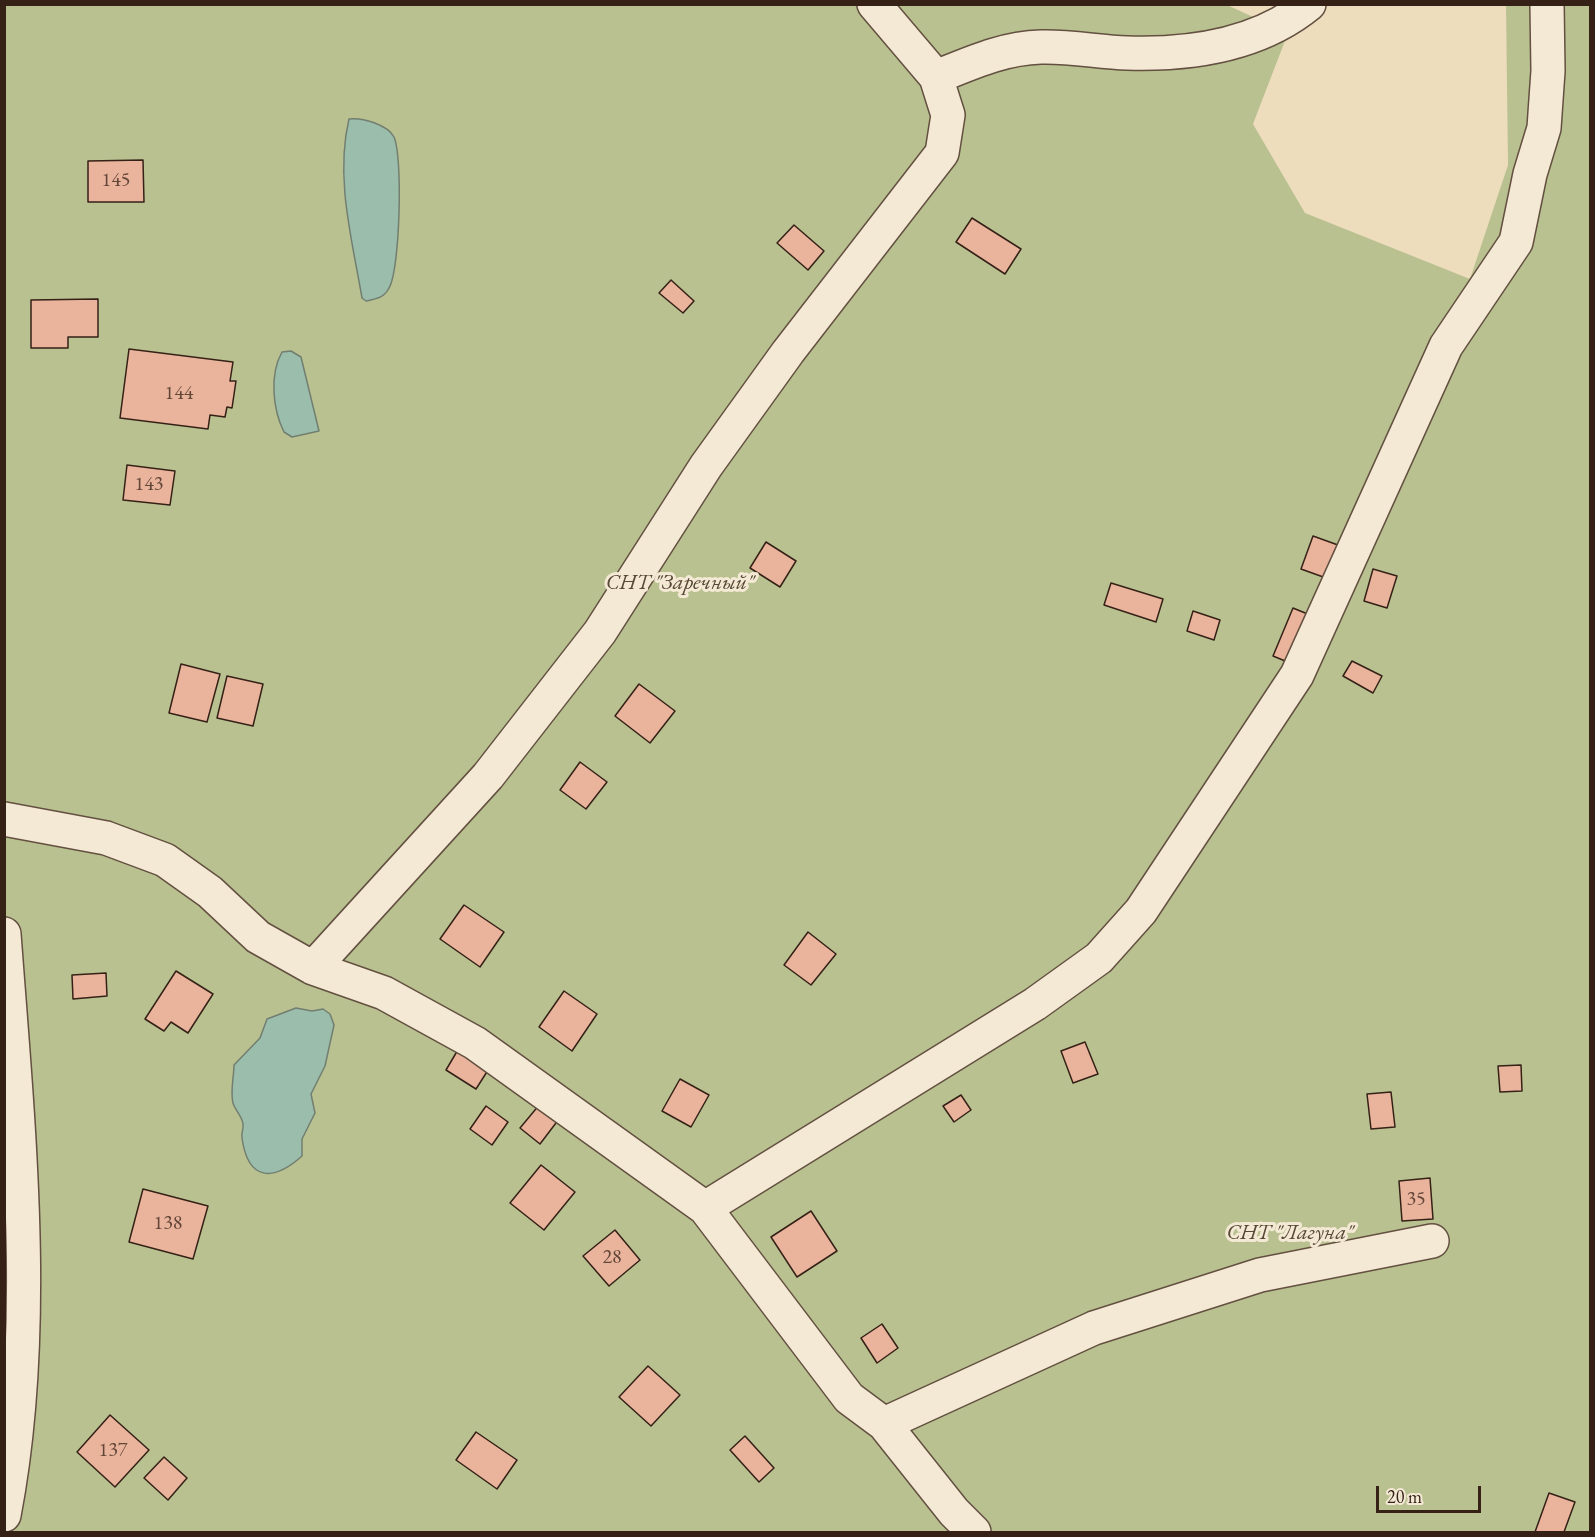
<!DOCTYPE html>
<html>
<head>
<meta charset="utf-8">
<style>
  body { margin:0 }
  #map { position:relative; width:1595px; height:1537px; overflow:hidden; background:#eeddbd; font-family:"EB Garamond",serif }
  canvas { display:block }
  .frame { position:absolute; inset:0; border:6px solid #352116; pointer-events:none }
  .scale { position:absolute; left:1376px; top:1486px; width:105px; height:27px; box-sizing:border-box; border:3px solid #352116; border-top:0; padding-left:8px; font-size:18px; line-height:21px; white-space:nowrap; color:#352116; -webkit-text-stroke:4px #f4e9d4; paint-order:stroke }
</style>
</head>
<body>
<div id="map">
<canvas width="1595" height="1537"></canvas>
<div class="frame"></div>
<div class="scale">20 m</div>
</div>
<script>
const context = document.querySelector('canvas').getContext('2d');
context.lineJoin = 'round';
function fill(path, color) {
  context.fillStyle = color;
  context.fill(path, 'evenodd');
}
function stroke(path, color, width, dash) {
  context.strokeStyle = color;
  context.lineWidth = width;
  context.lineCap = dash ? 'butt' : 'round';
  context.setLineDash(dash || []);
  context.stroke(path);
}
function drawText(font, color, halo, rows, align = 'center') {
  context.font = font + ' "EB Garamond",serif';
  context.lineWidth = 6;
  context.setLineDash([]);
  context.textBaseline = 'middle';
  context.strokeStyle = halo;
  context.fillStyle = color;
  for (const [text, x, y, turn = 0] of rows) {
    context.save();
    context.translate(x, y);
    context.rotate((+turn || 0) * Math.PI / 180);
    context.textAlign = isNaN(turn) ? turn : align;
    if (halo) context.strokeText(text, 0, 0);
    context.fillText(text, 0, 0);
    context.restore();
  }
}
const green = new Path2D(`
  M5 5H1227L1288 33 1253 124 1305 213 1470 279 1508 165 1506 5H1590V1532H5Z`);
const water = new Path2D(`
  M349 119C362 117 388 125 394 137 403 157 400 270 389 288 384 298 376 299 366 301L362 298C352 239 335 178 349 119Z
  M291 351 301 357 319 431 292 437 284 432C273 410 269 375 282 352Z
  M296 1008 312 1011 323 1009 330 1014 334 1025 325 1066 311 1094 315 1113 302 1139V1156C273 1182 248 1181 242 1138 241 1133 244 1128 243 1124 242 1116 235 1110 233 1103 230 1092 234 1076 234 1065L260 1038 267 1019Z`);
const building = new Path2D(`
  M143 160 144 202H88V161Z
  M972 218 1021 249 1005 274 956 242Z
  M794 225 824 251 808 270 777 243Z
  M671 280 694 301 683 313 659 293Z
  M98 299V337H68V348H31V300Z
  M129 349 233 362 230 381H236L232 408 227 407 225 417 210 415 208 429 120 418Z
  M127 465 175 471 170 505 123 500Z
  M1313 536 1338 545 1326 578 1301 569Z
  M766 542 796 561 780 587 750 568Z
  M1373 569 1397 576 1387 608 1364 601Z
  M1111 583 1163 599 1156 622 1104 605Z
  M1293 608 1310 615 1290 663 1273 656Z
  M1193 611 1220 620 1214 640 1187 631Z
  M1352 661 1382 676 1373 693 1343 676Z
  M181 664 220 674 207 722 169 713Z
  M227 676 263 684 253 726 217 718Z
  M639 684 675 711 650 743 615 716Z
  M580 762 607 782 586 809 560 790Z
  M464 905 504 932 480 967 440 939Z
  M808 932 836 954 811 985 784 965Z
  M176 971 213 994 188 1033 171 1022 164 1031 145 1019Z
  M106 973 107 996 73 999 72 975Z
  M564 991 597 1014 572 1051 539 1027Z
  M1085 1042 1098 1074 1073 1083 1061 1051Z
  M459 1048 490 1067 476 1089 446 1070Z
  M1521 1065 1522 1091 1500 1092 1498 1066Z
  M680 1079 709 1095 691 1127 662 1111Z
  M1391 1092 1395 1127 1371 1129 1367 1094Z
  M961 1095 971 1110 954 1122 943 1106Z
  M540 1104 559 1119 540 1144 520 1128Z
  M486 1106 508 1122 492 1145 470 1129Z
  M541 1165 575 1192 544 1230 510 1203Z
  M1430 1178 1433 1219 1402 1221 1399 1181Z
  M143 1189 208 1206 193 1259 129 1242Z
  M811 1211 837 1251 797 1277 771 1237Z
  M615 1230 640 1260 609 1286 583 1256Z
  M882 1324 898 1348 877 1363 861 1338Z
  M648 1366 680 1395 651 1426 619 1397Z
  M110 1415 149 1450 115 1487 77 1452Z
  M476 1432 517 1460 497 1489 456 1460Z
  M745 1436 774 1468 759 1482 730 1450Z
  M164 1457 187 1478 168 1500 144 1478Z
  M1549 1493 1575 1502 1564 1532H1535Z`);
const minor = new Path2D(`
  M936 77C971 63 1003 48 1041 47 1069 46 1099 52 1127 53 1190 55 1259 45 1309 4
  M4 819 106 838 165 860 210 892 258 937 313 968 384 993 475 1043 705 1208 849 1398 884 1424 954 1512 974 1532
  M4 934C18 1123 40 1329 4 1515
  M313 968 488 776 600 632 706 466 788 352 942 153 948 115 936 77 874 4
  M705 1208 1035 1004 1099 958 1141 911 1297 675 1446 346 1516 242 1530 174 1544 128 1548 71 1547 4
  M884 1424 1094 1328 1260 1275 1432 1241`);
const numberNames = [
  ["145",116,181],
  ["144",179,394],
  ["143",149,485],
  ["35",1416,1200],
  ["138",168,1224],
  ["28",612,1258],
  ["137",113,1451]
];
const parkNames = [
  ["СНТ \"Заречный\"",680,583],
  ["СНТ \"Лагуна\"",1290,1233]
];
fill(green, '#b9c191');
fill(water, '#9bbdac');
stroke(water, '#727f70', 1.5);
fill(building, '#e9b39c');
stroke(building, '#352116', 1.5);
stroke(minor, '#635040', 36);
stroke(minor, '#f4e9d4', 33);
drawText('20px', '#624638', null, numberNames);
drawText('italic 22px', '#564935', '#f4e9d4', parkNames);
</script>
</body>
</html>
